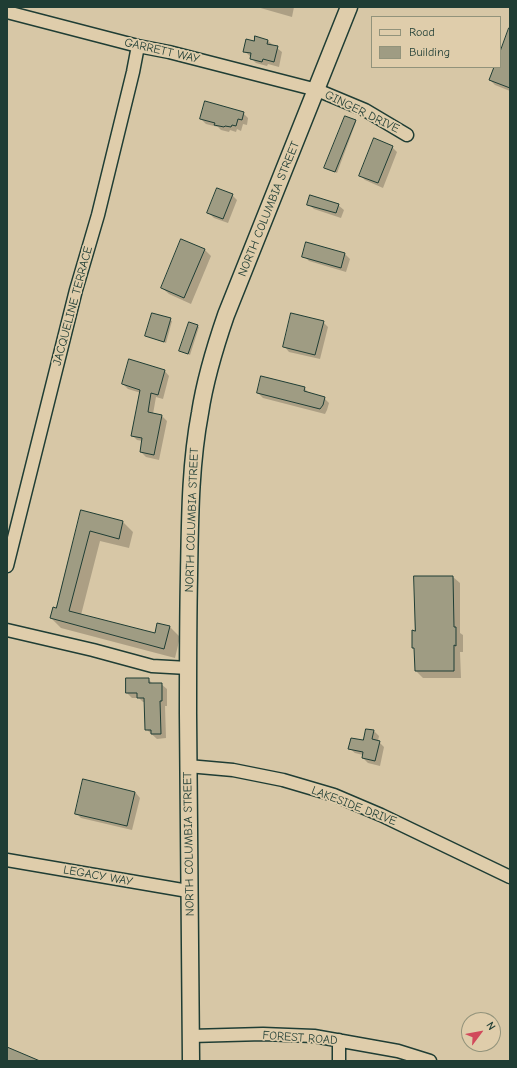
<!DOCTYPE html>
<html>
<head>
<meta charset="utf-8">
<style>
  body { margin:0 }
  #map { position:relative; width:517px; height:1068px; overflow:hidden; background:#d7c7a6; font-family:"Comic Neue",sans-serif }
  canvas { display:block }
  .frame { position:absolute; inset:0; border:8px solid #1f3d34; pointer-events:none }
  .legend { position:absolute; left:371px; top:16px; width:130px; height:52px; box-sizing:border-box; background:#dfcdab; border:1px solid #92937b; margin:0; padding:5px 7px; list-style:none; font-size:12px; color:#1f3d34 }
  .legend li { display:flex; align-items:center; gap:8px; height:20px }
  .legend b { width:20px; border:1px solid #92937b }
  .north { position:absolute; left:461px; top:1012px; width:40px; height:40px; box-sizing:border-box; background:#dfcdab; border:1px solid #92937b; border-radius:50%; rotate:58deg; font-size:11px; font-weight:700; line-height:16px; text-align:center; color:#1f3d34 }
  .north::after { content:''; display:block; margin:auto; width:14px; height:18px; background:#d1495b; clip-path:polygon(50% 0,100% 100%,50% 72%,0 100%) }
</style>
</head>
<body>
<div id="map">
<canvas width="517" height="1068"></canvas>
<div class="frame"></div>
<ul class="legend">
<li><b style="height:5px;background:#dfcdab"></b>Road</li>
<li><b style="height:11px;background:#9f9c83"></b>Building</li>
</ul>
<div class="north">N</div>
</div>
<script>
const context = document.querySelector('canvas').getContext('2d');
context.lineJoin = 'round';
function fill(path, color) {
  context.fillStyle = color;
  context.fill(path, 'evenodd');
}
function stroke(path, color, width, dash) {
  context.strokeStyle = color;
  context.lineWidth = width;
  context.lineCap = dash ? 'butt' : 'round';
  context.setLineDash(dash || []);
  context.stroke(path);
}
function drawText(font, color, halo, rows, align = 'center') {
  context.font = font + ' "Comic Neue",sans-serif';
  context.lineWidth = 3.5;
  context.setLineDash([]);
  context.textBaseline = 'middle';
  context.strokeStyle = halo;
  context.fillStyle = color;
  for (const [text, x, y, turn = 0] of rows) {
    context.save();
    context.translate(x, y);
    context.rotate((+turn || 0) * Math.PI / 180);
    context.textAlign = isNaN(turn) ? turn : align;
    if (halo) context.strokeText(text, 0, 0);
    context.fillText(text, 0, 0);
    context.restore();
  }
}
const shadow = new Path2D(`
  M257 7H294L292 17Z
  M510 29V91L495 85 490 80 495 67H500V55Z
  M256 38 268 41 282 52 279 67 268 64 267 66 256 63 251 58V57L244 51 255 42Z
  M243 113 248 118 247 125 243 124 241 131 237 129 236 132 230 130 229 132 221 130 218 127 206 124 201 119Z
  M355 121 356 122 337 173 327 169Z
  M392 147 397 152 383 188 365 180 360 175Z
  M232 195 237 200 228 223 214 218 208 212Z
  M308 204 338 205 344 210 341 218 314 209Z
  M307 243 345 254 350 259 346 272 309 261 304 256Z
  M204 249 211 256 191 304 169 294 162 288Z
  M152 314 172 321 166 343 146 336Z
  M323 322 328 327 320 359 289 352 284 346Z
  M197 326 199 327 190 355 182 352 180 351Z
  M164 370 169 376 163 399 156 397 153 414 162 416 167 421 159 460 146 457 141 452 143 441 137 440 132 435 141 393 128 389 123 384Z
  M304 388 309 393 324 398 329 403 327 410 325 414 263 398 258 393Z
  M82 511 123 522 133 532 129 548 100 541 81 615 155 635 158 624 170 627 180 637 175 658 61 628 51 618 57 609Z
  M453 577 460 583V633L463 635V652H460L461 678H423L416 671V650L413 648 416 632Z
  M127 679H148L153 684H161L167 689V706H165L166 738 157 739 146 729 145 702H143L139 698H132L127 693Z
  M374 731 379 736 378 741 384 747 380 766 368 763 363 758V755L355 753 349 748 364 742Z
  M135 792 140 798 132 830 81 818 76 813Z`);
const building = new Path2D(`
  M509 28H510V88L489 80 494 67H500V52Z
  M255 36 268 40 267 44 278 46 274 62 263 59 262 62 250 59 251 53 243 52 246 39 254 41Z
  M205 101 244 112 242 120 238 119 236 126 232 125 231 127 225 126 224 127 214 125 215 123 200 119Z
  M345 116 356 120 335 172 324 168Z
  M374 138 393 146 378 183 359 176Z
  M217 188 233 194 223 219 207 213Z
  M310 195 339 204 336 213 307 205Z
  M181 239 205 249 184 298 161 288Z
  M306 242 345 253 341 268 302 257Z
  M152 313 171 318 164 342 145 336Z
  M291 313 324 321 315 355 283 347Z
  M189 322 198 325 188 354 179 351Z
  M129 359 165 370 158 395 151 393 148 412 162 415 154 455 140 452 142 438 131 436 140 390 122 384Z
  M261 376 305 387 304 391 325 397 323 405 320 409 257 393Z
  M81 510 123 521 119 539 90 531 69 611 155 633 157 623 170 626 164 649 50 618 53 607 56 608Z
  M414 576H453L454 627H456V646L454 645V671H415L414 648H412V630L415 631Z
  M126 678H149V683H162V701H160L161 734H151V730H145L144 698H137V693H126Z
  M366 729 374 730 372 739 380 741 375 761 362 758 363 752 348 749 351 738 363 740Z
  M83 779 135 792 127 826 75 814Z
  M7 1047 40 1061H7Z`);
const minor = new Path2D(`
  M7 12 138 46 169 52 317 90 365 110 407 135
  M7 566 76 290 98 215 133 72 138 46
  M7 630 93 650 152 666 188 668
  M188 766 233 770 283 780 334 795 381 815 510 877
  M7 860 188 891
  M191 1036 263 1034 314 1036 398 1051 430 1061
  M339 1061V1040`);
const major = new Path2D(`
  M191 1061C190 945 189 830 188 714 188 668 188 621 189 575 190 521 190 466 200 413 205 380 215 347 226 315L349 7`);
const streetNames = [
  ["GARRETT WAY",162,51,13],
  ["GINGER DRIVE",362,112,26],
  ["NORTH COLUMBIA STREET",269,209,-68],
  ["JACQUELINE TERRACE",73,306,-75],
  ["NORTH COLUMBIA STREET",192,520,-88],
  ["LAKESIDE DRIVE",354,806,21],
  ["NORTH COLUMBIA STREET",189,844,-91],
  ["LEGACY WAY",98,876,10],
  ["FOREST ROAD",300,1038,4]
];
fill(shadow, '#0003');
fill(building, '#9f9c83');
stroke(building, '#1f3d34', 1);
stroke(minor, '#1f3d34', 15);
stroke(major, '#1f3d34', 19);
stroke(minor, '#dfcdab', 12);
stroke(major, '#dfcdab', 16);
drawText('12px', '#1f3d34', '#dfcdab', streetNames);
</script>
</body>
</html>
